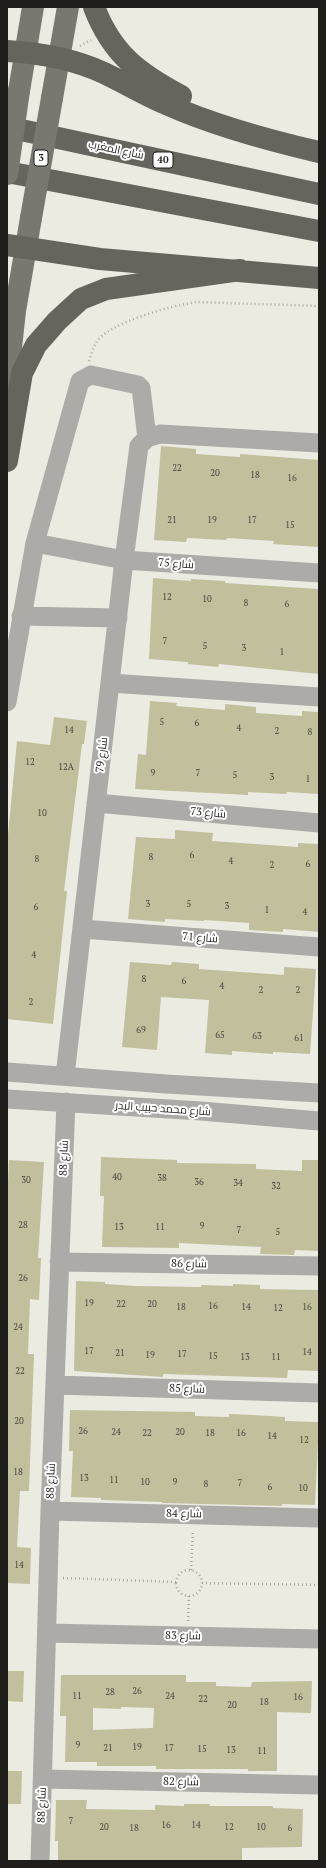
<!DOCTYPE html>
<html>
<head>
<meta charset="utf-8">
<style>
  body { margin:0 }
  #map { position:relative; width:326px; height:1868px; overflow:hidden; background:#ecebe2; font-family:"PT Serif",serif }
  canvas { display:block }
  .frame { position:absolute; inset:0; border:8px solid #1f1e1b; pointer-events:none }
</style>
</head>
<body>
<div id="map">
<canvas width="326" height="1868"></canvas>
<div class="frame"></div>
</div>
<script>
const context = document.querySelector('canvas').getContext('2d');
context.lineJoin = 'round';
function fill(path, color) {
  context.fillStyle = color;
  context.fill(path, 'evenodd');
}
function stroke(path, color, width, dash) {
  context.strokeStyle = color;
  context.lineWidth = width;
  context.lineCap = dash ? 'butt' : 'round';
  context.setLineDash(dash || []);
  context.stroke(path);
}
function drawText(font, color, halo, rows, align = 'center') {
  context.font = font + ' "PT Serif",Cairo,serif';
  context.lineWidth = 4;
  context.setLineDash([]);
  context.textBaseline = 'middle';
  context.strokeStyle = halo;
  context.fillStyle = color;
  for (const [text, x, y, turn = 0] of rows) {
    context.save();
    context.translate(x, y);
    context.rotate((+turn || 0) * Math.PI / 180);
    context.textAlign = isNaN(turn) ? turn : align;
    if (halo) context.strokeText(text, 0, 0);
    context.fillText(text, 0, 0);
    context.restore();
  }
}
const building = new Path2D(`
  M161 446 196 449V454L240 457V454L319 460V547L273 544 274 541 227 538 226 540 187 538 186 542 154 540Z
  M153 578 191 581V579L225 581V583L319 589V674L219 664 218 667 188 664V662L149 659Z
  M150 701 177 703 176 706 225 710V704L256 707V713L302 716V711L319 712V794L287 792 286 794 248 792V795L135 789 138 754 146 755Z
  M54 717 87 721 84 744H82L64 891H67L53 1024 7 1019V845L17 741 50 745Z
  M175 830 213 833 212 841 298 847V843L319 844V932L283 929V932L249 930V923L204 920V921L165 919V922L128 919 136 837 175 839Z
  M130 962 171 965 172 962 199 964V969L284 975V967L316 969 310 1054 273 1052V1054L232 1051V1055L205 1053 209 1000 161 997 157 1050 122 1047Z
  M101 1157 177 1160V1163L256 1164V1169L302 1171V1160H319V1251L295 1250 294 1255 260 1254 261 1247 179 1243V1248L102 1247 104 1196H100Z
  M9 1160 44 1162 38 1258H41L39 1300 30 1299 28 1354H34L29 1491H20L17 1547 31 1548 30 1584 7 1583V1205Z
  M76 1281 105 1282V1284L135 1286 201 1287V1285L233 1286V1284L260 1285V1289L319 1290V1371L288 1370 287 1378 163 1374V1377L74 1371Z
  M70 1410 195 1412V1416L229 1417V1414L253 1415 285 1417V1421L319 1422 315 1505 282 1504V1506L162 1503V1502L101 1500V1498L71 1497 73 1451H69Z
  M7 1671H24L23 1702 7 1701Z
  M61 1675H186V1682H216V1686L251 1687 252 1682 312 1681 311 1713 277 1712V1771H248V1769H156V1766H97V1762H65L66 1716H60ZM121 1707 154 1708 153 1728 93 1730V1708L121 1709Z
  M7 1771H22L21 1804H7Z
  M56 1800H87L86 1809 155 1810V1805L184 1806V1804H210L209 1806H273V1808L303 1809 302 1847 242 1848V1861H58V1841H55Z`);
const path = new Path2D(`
  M80 46 91 40
  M89 361C91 355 93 348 96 343 108 322 172 306 196 302L319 306
  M191 1570 193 1530
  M176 1583a13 13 0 1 1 26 0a13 13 0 1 1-26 0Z
  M63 1578 176 1582
  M202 1583 319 1585
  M188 1621 189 1596`);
const minor = new Path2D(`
  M147 438 160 434 319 443
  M35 543 124 560 319 573
  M21 616 118 618
  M110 683 319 697
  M7 702 35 543 80 381 91 375 138 385 141 388 147 438
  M96 803 319 823
  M82 929 319 947
  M7 1072 166 1084 319 1093
  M65 1076 124 560 139 446 147 438
  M7 1099 201 1111 319 1121
  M59 1262 319 1266
  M55 1385 319 1393
  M50 1511 319 1518
  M47 1633 319 1639
  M43 1779 319 1785
  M40 1861 50 1511 66 1102`);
const major = new Path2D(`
  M19 91 33 7
  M52 98 68 7
  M7 384 15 311 31 218`);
const highway = new Path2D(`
  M94 7C112 54 138 73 181 96
  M7 51C40 53 74 59 104 73 125 83 145 95 166 104 215 126 267 140 319 152
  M7 127 319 194
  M7 172 319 231
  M7 245 100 259 319 278
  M7 461 22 373 36 345 57 321 81 299 106 289 240 270`);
const majorBridge = new Path2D(`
  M7 174 19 91
  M31 218 52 98`);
const numberNames = [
  ["22",177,468],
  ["20",215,473],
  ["18",255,475],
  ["16",292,478],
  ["21",172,520],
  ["19",212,520],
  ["17",252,520],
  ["15",290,525],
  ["12",167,597],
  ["10",207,599],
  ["8",246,603],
  ["6",287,604],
  ["7",165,641],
  ["5",205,646],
  ["3",244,648],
  ["1",282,652],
  ["5",162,722],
  ["6",197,723],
  ["4",239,728],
  ["14",69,730],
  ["2",277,731],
  ["8",310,732],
  ["12",30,762],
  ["12A",66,767],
  ["9",153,773],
  ["7",198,773],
  ["5",235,775],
  ["3",272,777],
  ["1",308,779],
  ["10",42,813],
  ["6",192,855],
  ["8",151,857],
  ["8",37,859],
  ["4",231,861],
  ["6",308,864],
  ["2",272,865],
  ["3",148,904],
  ["5",189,904],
  ["3",227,906],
  ["6",36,907],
  ["1",267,910],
  ["4",305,912],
  ["4",34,955],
  ["8",144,979],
  ["6",184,981],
  ["4",222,986],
  ["2",261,990],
  ["2",298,990],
  ["2",31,1002],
  ["69",141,1030],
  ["65",220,1035],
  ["63",257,1036],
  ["61",299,1038],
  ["40",117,1177],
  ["38",162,1178],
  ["30",26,1180],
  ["36",199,1182],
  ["34",238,1183],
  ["32",276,1186],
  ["28",23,1225],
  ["9",202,1226],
  ["13",119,1227],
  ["11",160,1227],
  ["7",239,1230],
  ["5",278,1232],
  ["26",23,1278],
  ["19",89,1303],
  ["22",121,1304],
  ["20",152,1304],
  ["16",213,1306],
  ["18",181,1307],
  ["14",246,1307],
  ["16",307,1307],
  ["12",278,1308],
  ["24",18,1327],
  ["17",89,1351],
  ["14",307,1352],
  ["21",120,1353],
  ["17",182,1354],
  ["19",150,1355],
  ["15",213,1356],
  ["13",245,1357],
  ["11",276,1357],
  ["22",20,1371],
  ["20",19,1421],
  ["26",83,1431],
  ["24",116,1432],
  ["20",180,1432],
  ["22",147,1433],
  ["18",210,1433],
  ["16",241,1433],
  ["14",272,1436],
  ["12",304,1440],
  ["18",18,1472],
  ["13",84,1478],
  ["11",114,1480],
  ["10",145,1482],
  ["9",175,1482],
  ["7",240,1483],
  ["8",206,1484],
  ["6",270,1487],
  ["10",303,1488],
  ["14",19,1565],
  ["26",137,1691],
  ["28",110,1692],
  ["11",77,1696],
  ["24",170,1696],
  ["16",298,1697],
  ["22",203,1699],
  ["18",264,1702],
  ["20",232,1705],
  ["9",78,1745],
  ["19",137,1747],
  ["21",108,1748],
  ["17",169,1748],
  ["15",202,1749],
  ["13",231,1750],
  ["11",262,1751],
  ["7",71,1821],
  ["16",166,1825],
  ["14",196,1825],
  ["20",104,1827],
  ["12",229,1827],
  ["10",261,1827],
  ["18",134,1828],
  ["6",290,1828]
];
const shields = [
  [41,158,14],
  [163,160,20]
];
const shieldNames = [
  ["3",41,158],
  ["40",163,160]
];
const streetNames = [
  ["شارع المغرب",116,150,12],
  ["شارع 75",176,564,4],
  ["شارع 79",102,755,-83],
  ["شارع 73",208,813,5],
  ["شارع 71",200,938,4],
  ["شارع محمد حبيب البدر",163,1109,4],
  ["شارع 88",64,1158,-88],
  ["شارع 86",189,1264,1],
  ["شارع 85",187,1389,2],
  ["شارع 88",51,1481,-88],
  ["شارع 84",184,1514,1],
  ["شارع 83",183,1636,1],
  ["شارع 82",181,1782,1],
  ["شارع 88",42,1805,-88]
];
fill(building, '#c2bf9d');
stroke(path, '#a8a7a0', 2.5, [1, 3]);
stroke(minor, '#acaba8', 19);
stroke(major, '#787770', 22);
stroke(highway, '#65645d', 22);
stroke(majorBridge, '#787770', 22);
drawText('9px', '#48463c', null, numberNames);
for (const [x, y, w] of shields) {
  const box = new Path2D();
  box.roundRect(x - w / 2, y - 8, w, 16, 3);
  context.fillStyle = '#fff';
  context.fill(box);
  stroke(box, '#1f1e1b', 1);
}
drawText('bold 10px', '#1f1e1b', null, shieldNames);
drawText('11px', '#1f1e1b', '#fff', streetNames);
</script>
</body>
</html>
